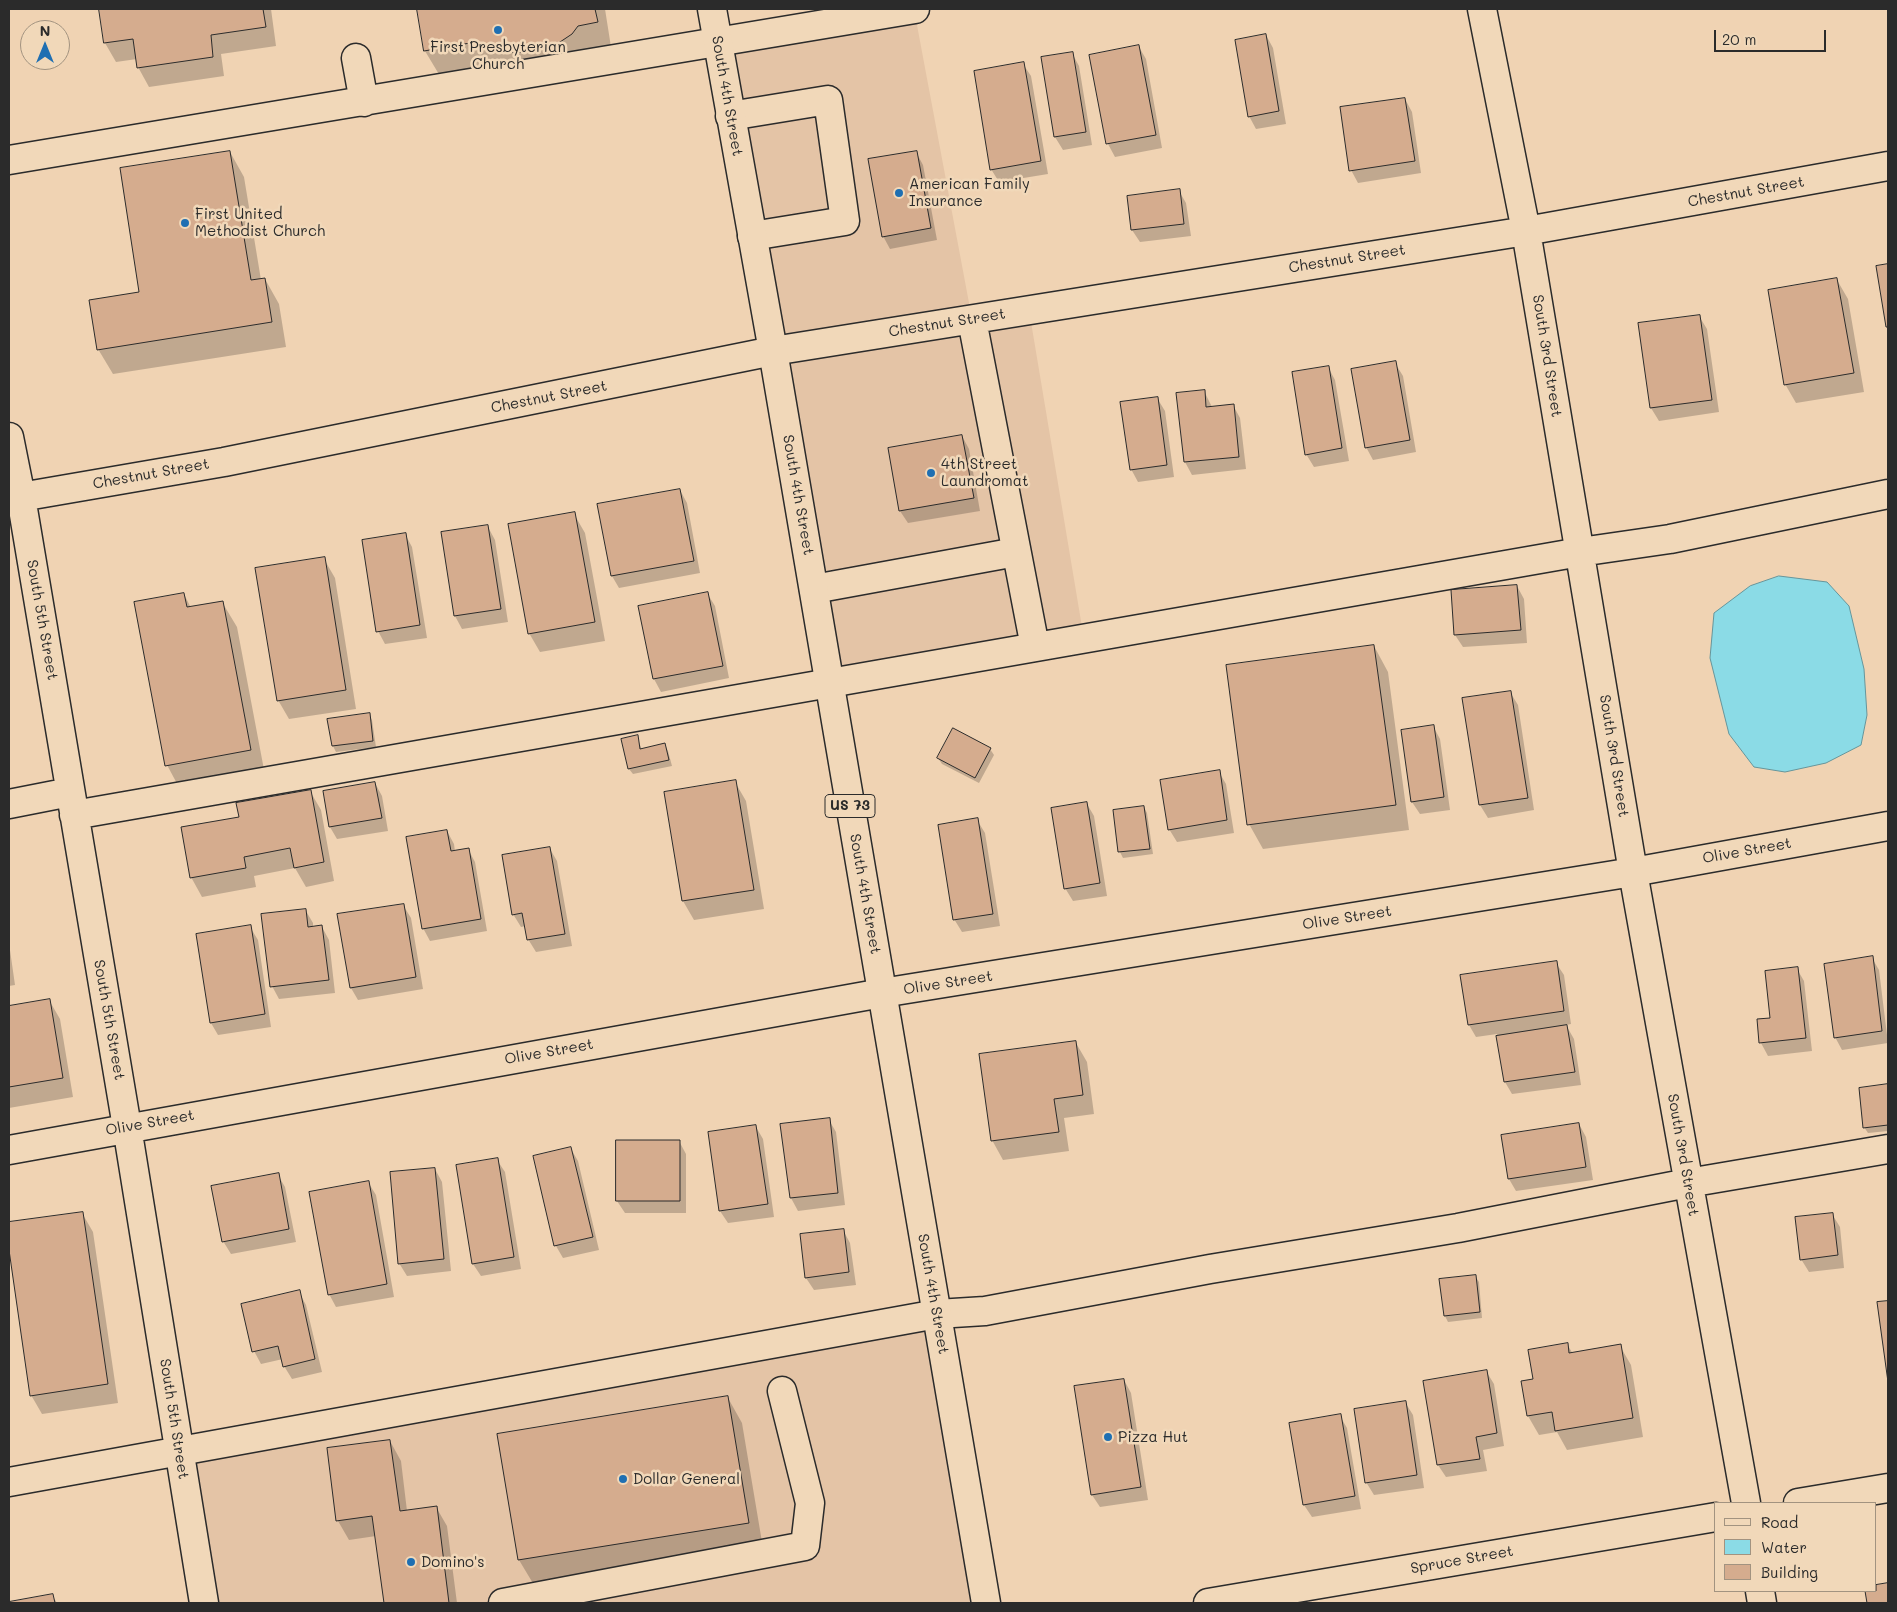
<!DOCTYPE html>
<html>
<head>
<meta charset="utf-8">
<style>
  body { margin:0 }
  #map { position:relative; width:1897px; height:1612px; overflow:hidden; background:#f0d3b3; font-family:Mali,sans-serif }
  canvas { display:block }
  .frame { position:absolute; inset:0; border:10px solid #2b2b2b; pointer-events:none }
  .legend { position:absolute; left:1714px; top:1502px; width:162px; height:90px; box-sizing:border-box; background:#f1d8b9; border:1px solid #a29380; margin:0; padding:6px 9px; list-style:none; font-size:15px; color:#2b2b2b }
  .legend li { display:flex; align-items:center; gap:10px; height:25px }
  .legend b { width:25px; border:1px solid #a29380 }
  .north { position:absolute; left:20px; top:20px; width:50px; height:50px; box-sizing:border-box; background:#f1d8b9; border:1px solid #a29380; border-radius:50%; rotate:0deg; font-size:14px; font-weight:700; line-height:20px; text-align:center; color:#2b2b2b }
  .north::after { content:''; display:block; margin:auto; width:18px; height:22px; background:#1f6fb2; clip-path:polygon(50% 0,100% 100%,50% 72%,0 100%) }
  .scale { position:absolute; left:1714px; top:30px; width:112px; height:22px; box-sizing:border-box; border:2px solid #2b2b2b; border-top:0; padding-left:6px; font-size:15px; line-height:18px; white-space:nowrap; color:#2b2b2b; -webkit-text-stroke:4px #f1d8b9; paint-order:stroke }
</style>
</head>
<body>
<div id="map">
<canvas width="1897" height="1612"></canvas>
<div class="frame"></div>
<ul class="legend">
<li><b style="height:6px;background:#f1d8b9"></b>Road</li>
<li><b style="height:14px;background:#8bdbe6"></b>Water</li>
<li><b style="height:14px;background:#d5ac8e"></b>Building</li>
</ul>
<div class="north">N</div>
<div class="scale">20 m</div>
</div>
<script>
const context = document.querySelector('canvas').getContext('2d');
context.lineJoin = 'round';
function fill(path, color) {
  context.fillStyle = color;
  context.fill(path, 'evenodd');
}
function stroke(path, color, width, dash) {
  context.strokeStyle = color;
  context.lineWidth = width;
  context.lineCap = dash ? 'butt' : 'round';
  context.setLineDash(dash || []);
  context.stroke(path);
}
function drawText(font, color, halo, rows, align = 'center') {
  context.font = font + ' Mali,sans-serif';
  context.lineWidth = 5;
  context.setLineDash([]);
  context.textBaseline = 'middle';
  context.strokeStyle = halo;
  context.fillStyle = color;
  for (const [text, x, y, turn = 0] of rows) {
    context.save();
    context.translate(x, y);
    context.rotate((+turn || 0) * Math.PI / 180);
    context.textAlign = isNaN(turn) ? turn : align;
    if (halo) context.strokeText(text, 0, 0);
    context.fillText(text, 0, 0);
    context.restore();
  }
}
const built = new Path2D(`
  M914 9 972 319 1029 310 1084 639 829 683 717 43Z
  M939 1328 986 1603H204L179 1451Z`);
const water = new Path2D(`
  M1779 576 1827 582 1849 606 1864 669 1867 715 1861 745 1826 763 1785 772 1754 767 1729 734 1710 658 1714 613 1750 586Z`);
const shadow = new Path2D(`
  M100 9H271L276 46 221 54 224 76 149 87 138 67 137 59 116 62 105 43Z
  M418 9H605L611 47 440 76 425 51Z
  M1266 35 1273 48 1286 124 1256 129 1249 116Z
  M1139 47 1146 59 1162 148 1115 157 1108 144 1091 56Z
  M1072 53 1079 66 1092 145 1063 150 1055 137 1043 58Z
  M1023 64 1031 76 1048 174 999 182 991 169Z
  M1405 99 1412 112 1421 173 1358 183 1351 170Z
  M230 152 244 177 261 280 265 279 279 304 286 347 113 374 98 349 140 293Z
  M916 152 923 165 937 240 890 249 883 236Z
  M1179 191 1186 203 1191 236 1140 242 1132 230Z
  M1888 265V329L1878 267Z
  M1837 280 1848 299 1864 392 1796 403 1785 384Z
  M1699 316 1707 329 1719 412 1659 421 1651 408 1639 324Z
  M1395 363 1403 376 1416 452 1373 460 1366 447Z
  M1328 367 1335 380 1349 461 1314 467 1306 454Z
  M1204 391 1212 407 1233 405 1240 418 1246 469 1192 475 1185 462Z
  M1157 398 1165 411 1174 477 1138 482 1131 469Z
  M962 436 969 449 980 511 908 523 900 511Z
  M680 490 687 503 700 573 619 588 612 576Z
  M574 514 585 533 605 641 540 652 529 633Z
  M488 527 495 540 508 622 462 629 455 616Z
  M405 534 412 547 427 638 385 644 378 631Z
  M324 559 335 578 356 709 289 719 278 700Z
  M1517 586 1524 599 1527 643 1463 647 1455 635Z
  M707 593 715 606 729 678 661 692 654 679 639 607Z
  M184 594 191 608 222 602 237 627 265 775 181 791 167 765Z
  M1374 646 1388 672 1409 830 1263 849 1249 824Z
  M1510 692 1518 705 1534 810 1488 818 1480 805 1464 699Z
  M369 714 372 720 376 747 336 752 333 746 329 720Z
  M1433 726 1440 739 1450 810 1420 814 1412 802Z
  M637 737 642 750 665 745 668 751 672 766 633 774 629 769Z
  M990 749 994 755 979 783 942 764 938 758Z
  M1219 772 1226 784 1234 833 1177 842 1169 829Z
  M735 782 746 801 764 909 694 920 683 901Z
  M375 783 382 796 388 831 337 839 330 827Z
  M310 791 321 810 334 881 306 887 295 868 254 876 256 887 202 897 191 877 240 818Z
  M1087 804 1094 816 1107 896 1073 901 1065 888Z
  M1144 807 1147 813 1153 854 1123 858 1120 852 1114 811Z
  M977 820 985 833 1000 926 962 932 954 919Z
  M447 831 454 844 455 852 468 849 475 862 487 931 430 941 423 928Z
  M550 849 557 861 572 946 536 952 528 939 526 926 521 927 513 914Z
  M403 905 411 918 423 989 358 1000 351 988Z
  M306 911 313 923V928L322 927 329 940 335 993 279 999 272 986Z
  M250 927 258 940 271 1027 218 1035 211 1023Z
  M9 943 15 985 9 986Z
  M1872 958 1879 970 1888 1043 1842 1050 1835 1037Z
  M1556 963 1564 975 1571 1024 1566 1025 1574 1039 1581 1085 1512 1094 1505 1082 1497 1034 1476 1037 1469 1025Z
  M1797 969 1804 981 1812 1051 1768 1056 1761 1043Z
  M49 1000 60 1019 73 1097 9 1108V1007Z
  M1076 1043 1087 1062 1094 1114 1064 1118 1069 1151 1003 1160 992 1140Z
  M1888 1086V1131L1868 1133 1864 1127 1860 1089Z
  M829 1120 836 1132 845 1205 798 1211 791 1198 782 1125Z
  M1579 1124 1586 1137 1593 1180 1516 1191 1509 1179Z
  M756 1127 763 1139 774 1217 728 1223 720 1211Z
  M679 1141 686 1154V1213H625L617 1201Z
  M571 1149 578 1161 599 1250 563 1258 556 1246Z
  M497 1160 505 1172 521 1269 481 1276 473 1264Z
  M435 1169 442 1182 451 1271 407 1276 399 1263Z
  M278 1175 285 1187 296 1242 231 1254 223 1241Z
  M368 1182 376 1195 394 1297 336 1307 329 1294Z
  M82 1213 93 1232 118 1403 42 1414 31 1395 9 1241V1224Z
  M1832 1214 1840 1227 1844 1268 1809 1272 1801 1259Z
  M843 1230 850 1243 856 1285 814 1290 806 1278Z
  M1475 1276 1479 1282 1482 1318 1448 1322 1445 1316Z
  M299 1292 306 1305 322 1372 292 1379 284 1366 283 1359 261 1364 254 1351Z
  M1888 1302V1373L1878 1303Z
  M1567 1344 1573 1354 1620 1346 1631 1365 1643 1437 1567 1450 1557 1432 1539 1435 1528 1416 1523 1382 1534 1380Z
  M1486 1371 1494 1384 1504 1446 1483 1450 1487 1471 1446 1477 1438 1465Z
  M1124 1380 1131 1393 1148 1500 1100 1507 1092 1495Z
  M728 1398 742 1423 763 1548 534 1585 519 1560 499 1435Z
  M1405 1402 1413 1415 1424 1488 1374 1495 1366 1482Z
  M1340 1416 1347 1428 1361 1509 1312 1517 1304 1505 1291 1424Z
  M390 1441 401 1461 407 1511 436 1507 447 1526 457 1603H385L376 1536 349 1540 338 1521 328 1449Z
  M1888 1584V1603H1869L1866 1591H1876V1586Z
  M52 1595 57 1603H9Z`);
const building = new Path2D(`
  M99 9H263L266 27 211 35 213 57 137 68 133 39 104 43Z
  M417 9H595L598 22 578 26 572 34 560 42 546 48 517 53 486 48 470 43 424 51Z
  M1266 34 1279 111 1248 117 1235 40Z
  M1139 45 1156 135 1106 144 1089 55Z
  M1073 52 1086 132 1054 137 1041 57Z
  M1024 62 1041 161 990 170 974 71Z
  M1405 98 1415 161 1349 171 1340 107Z
  M230 151 251 280 265 278 272 322 97 350 89 300 139 292 120 168Z
  M917 151 931 228 882 237 868 159Z
  M1180 189 1184 224 1131 230 1127 196Z
  M1888 264V327H1886L1876 266Z
  M1837 278 1854 373 1784 385 1768 290Z
  M1700 315 1712 400 1650 408 1638 323Z
  M1396 361 1410 440 1365 448 1351 369Z
  M1329 366 1342 448 1305 455 1292 372Z
  M1205 390 1206 407 1234 404 1239 457 1184 462 1176 393Z
  M1158 397 1167 465 1130 470 1120 402Z
  M962 435 974 498 899 511 888 448Z
  M680 489 694 561 611 576 597 504Z
  M575 512 595 622 528 634 508 524Z
  M488 525 501 609 454 616 441 532Z
  M406 533 420 625 376 632 362 540Z
  M325 557 346 690 277 701 255 568Z
  M1517 585 1521 630 1454 635 1451 590Z
  M708 592 723 666 653 679 638 606Z
  M184 593 187 607 223 601 251 750 165 766 134 602Z
  M1374 645 1396 805 1247 825 1226 665Z
  M1511 691 1528 798 1479 805 1462 698Z
  M370 713 373 741 332 746 327 719Z
  M1434 725 1444 797 1411 802 1401 730Z
  M953 728 991 748 975 778 937 758Z
  M638 735 640 749 665 743 669 760 628 769 621 739Z
  M1220 770 1227 820 1168 830 1160 780Z
  M736 780 754 890 682 901 664 792Z
  M375 782 382 818 329 827 323 791Z
  M311 790 324 862 294 868 290 848 244 857 246 868 190 878 181 827 239 817 236 803Z
  M1087 802 1100 883 1064 889 1051 808Z
  M1144 806 1150 849 1118 852 1113 810Z
  M978 818 993 914 953 920 938 825Z
  M447 830 451 851 469 848 481 919 422 929 406 837Z
  M550 847 565 934 527 940 522 913 512 915 502 855Z
  M404 904 416 977 350 988 337 914Z
  M306 909 308 927 322 925 329 980 270 987 261 914Z
  M251 925 265 1014 210 1023 196 934Z
  M1873 956 1882 1031 1834 1038 1824 964Z
  M1557 961 1564 1011 1468 1025 1460 975Z
  M1798 967 1806 1038 1759 1043 1757 1019 1770 1018 1765 971Z
  M50 999 63 1078 9 1087V1006Z
  M1567 1025 1575 1072 1504 1082 1496 1036Z
  M1076 1041 1083 1095 1054 1099 1059 1132 991 1141 979 1054Z
  M1888 1084V1125L1863 1128 1859 1088Z
  M830 1118 838 1193 790 1198 780 1124Z
  M1579 1123 1586 1167 1508 1179 1501 1135Z
  M756 1125 768 1204 719 1211 708 1132Z
  M616 1140H680V1201H616Z
  M571 1147 593 1237 554 1246 533 1156Z
  M498 1158 514 1257 472 1264 456 1165Z
  M435 1168 444 1259 398 1264 390 1172Z
  M279 1173 289 1229 222 1242 211 1186Z
  M369 1181 387 1284 328 1295 309 1192Z
  M83 1212 108 1384 30 1396 9 1250V1222Z
  M1833 1213 1838 1255 1800 1260 1795 1217Z
  M844 1229 849 1272 805 1278 800 1234Z
  M1476 1275 1480 1312 1444 1316 1439 1279Z
  M300 1290 315 1359 283 1367 278 1346 252 1352 241 1304Z
  M1888 1301V1382L1877 1302Z
  M1568 1343 1569 1353 1621 1344 1633 1418 1555 1431 1552 1412 1527 1416 1521 1381 1533 1379 1528 1350Z
  M1487 1370 1497 1433 1476 1437 1480 1459 1437 1465 1423 1381Z
  M1124 1379 1141 1487 1091 1495 1074 1386Z
  M728 1396 749 1523 518 1560 497 1434Z
  M1406 1401 1417 1475 1365 1483 1354 1409Z
  M1341 1414 1355 1496 1303 1505 1289 1423Z
  M390 1440 400 1511 437 1506 449 1603H384L372 1516 336 1521 327 1448Z
  M1888 1583V1603H1867L1865 1591H1876V1585Z
  M53 1594 55 1603H9V1602Z`);
const minor = new Path2D(`
  M1482 9 1526 231 1633 872 1746 1503
  M356 58 364 102
  M730 116 828 100 845 221 752 236
  M9 160 915 9
  M972 320 1035 647
  M9 437 21 497 127 1127 204 1603
  M9 499 224 462 773 351 1526 231 1888 166
  M814 589 1016 552
  M9 804 70 792
  M74 815 1580 552 1670 539 1888 494
  M9 1150 882 993 1633 872 1888 826
  M9 1482 937 1314 985 1311 1210 1269 1458 1228 1688 1183 1888 1149
  M1798 1503 1888 1488
  M1760 1591 1762 1603
  M503 1603 805 1546 810 1503 782 1391
  M1208 1603 1716 1517`);
const highway = new Path2D(`
  M712 9 773 351 986 1603`);
const markers = [
  [498,30,5,"#1f6fb2"],
  [899,193,5,"#1f6fb2"],
  [185,223,5,"#1f6fb2"],
  [931,473,5,"#1f6fb2"],
  [1108,1437,5,"#1f6fb2"],
  [623,1479,5,"#1f6fb2"],
  [411,1562,5,"#1f6fb2"]
];
const shields = [
  [850,806,50]
];
const shieldNames = [
  ["US 73",850,806]
];
const poiNames = [
  ["First Presbyterian",498,47,"center"],
  ["Church",498,64,"center"],
  ["American Family",909,184],
  ["Insurance",909,201],
  ["First United",195,214],
  ["Methodist Church",195,231],
  ["4th Street",941,464],
  ["Laundromat",941,481],
  ["Pizza Hut",1118,1437],
  ["Dollar General",633,1479],
  ["Domino's",421,1562]
];
const streetNames = [
  ["South 4th Street",727,96,80],
  ["Chestnut Street",1746,192,-10],
  ["Chestnut Street",1347,259,-9],
  ["Chestnut Street",947,323,-9],
  ["South 3rd Street",1547,356,81],
  ["Chestnut Street",549,397,-11],
  ["Chestnut Street",151,474,-10],
  ["South 4th Street",798,495,80],
  ["South 5th Street",42,620,80],
  ["South 3rd Street",1614,756,81],
  ["Olive Street",1747,851,-10],
  ["South 4th Street",865,894,80],
  ["Olive Street",1347,918,-9],
  ["Olive Street",948,983,-9],
  ["South 5th Street",109,1020,80],
  ["Olive Street",549,1052,-10],
  ["Olive Street",150,1123,-10],
  ["South 3rd Street",1683,1155,80],
  ["South 4th Street",933,1294,80],
  ["South 5th Street",174,1419,81],
  ["Spruce Street",1462,1560,-10]
];
fill(built, '#e4c4a6');
fill(water, '#8bdbe6');
stroke(water, '#65959b', 1);
fill(shadow, '#0003');
fill(building, '#d5ac8e');
stroke(building, '#2b2b2b', 1);
stroke(minor, '#2b2b2b', 31);
stroke(highway, '#2b2b2b', 31);
stroke(minor, '#f1d8b9', 28);
stroke(highway, '#f1d8b9', 28);
for (const [x, y, r, color] of markers) {
  const dot = new Path2D();
  dot.arc(x, y, r, 0, 2 * Math.PI);
  context.fillStyle = color;
  context.fill(dot);
  stroke(dot, '#f1d8b9', 2);
}
for (const [x, y, w] of shields) {
  const box = new Path2D();
  box.roundRect(x - w / 2, y - 11.5, w, 23, 4);
  context.fillStyle = '#f1d8b9';
  context.fill(box);
  stroke(box, '#2b2b2b', 1);
}
drawText('bold 14px', '#2b2b2b', null, shieldNames);
drawText('15px', '#2b2b2b', '#f1d8b9', poiNames, 'left');
drawText('15px', '#2b2b2b', '#f1d8b9', streetNames);
</script>
</body>
</html>
